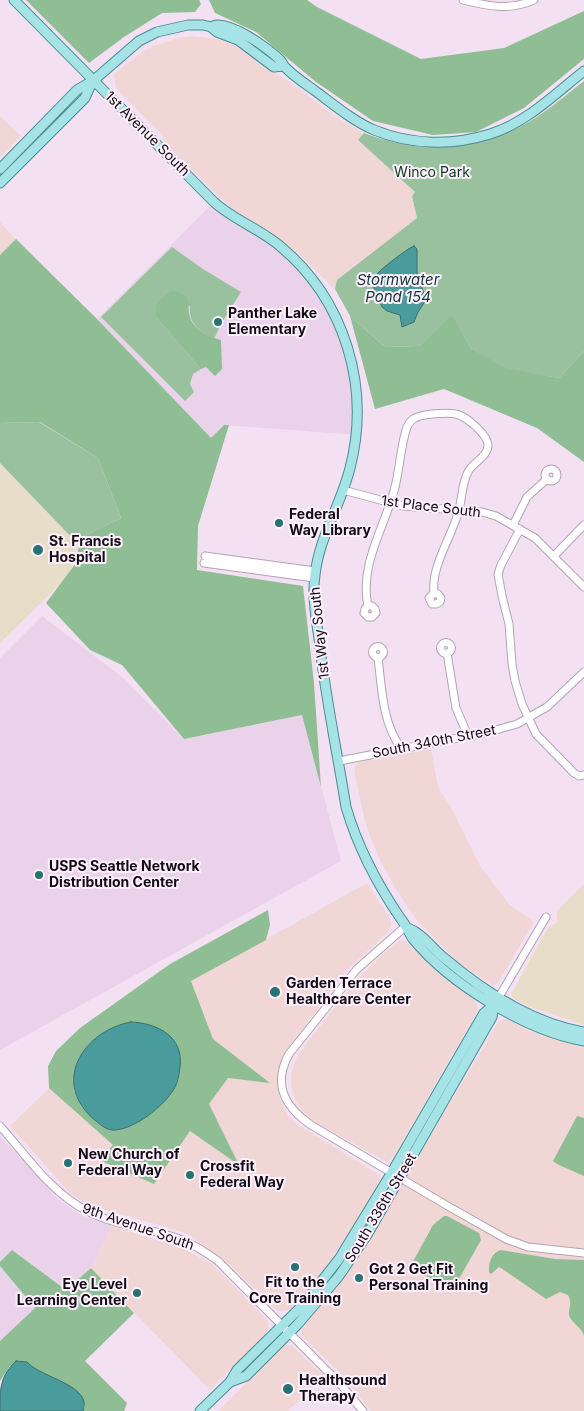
<!DOCTYPE html>
<html>
<head>
<meta charset="utf-8">
<style>
  body { margin:0 }
  canvas { display:block; background:#f3e1f3 }
</style>
</head>
<body>
<canvas width="584" height="1411"></canvas>
<script>
const context = document.querySelector('canvas').getContext('2d');
context.lineJoin = 'round';
function fill(path, color) {
  context.fillStyle = color;
  context.fill(path, 'evenodd');
}
function stroke(path, color, width, dash) {
  context.strokeStyle = color;
  context.lineWidth = width;
  context.lineCap = dash ? 'butt' : 'round';
  context.setLineDash(dash || []);
  context.stroke(path);
}
function drawText(font, color, halo, rows, align = 'center') {
  context.font = font + ' Inter,sans-serif';
  context.lineWidth = 4;
  context.setLineDash([]);
  context.textBaseline = 'middle';
  context.strokeStyle = halo;
  context.fillStyle = color;
  for (const [text, x, y, turn = 0] of rows) {
    context.save();
    context.translate(x, y);
    context.rotate((+turn || 0) * Math.PI / 180);
    context.textAlign = isNaN(turn) ? turn : align;
    if (halo) context.strokeText(text, 0, 0);
    context.fillText(text, 0, 0);
    context.restore();
  }
}
const commercial = new Path2D(`
  M192 36 218 39 237 47 267 68 289 81 336 117 364 133 358 140 415 192 412 196 417 218 337 280 335 289 296 252 236 211 220 198 169 147 158 131 116 88 114 74 142 52 153 46 179 38Z
  M0 116 21 136 0 158Z
  M0 222 16 239 0 255Z
  M431 749 438 787 452 809 480 866 509 904 532 920 533 923 498 983 493 986 459 963 418 922 394 886 381 862 371 839 365 821 354 771 356 764 360 762Z
  M367 883 390 918 391 925 388 932 345 972 285 1053 279 1067 277 1084 280 1099 288 1116 300 1126 376 1173 380 1176V1180L365 1208 344 1241 313 1284 290 1310 279 1311 274 1308 218 1254 183 1232 96 1207 75 1197 68 1191 10 1126 49 1088 113 1145 100 1161 154 1183 190 1130 238 1164 209 1104 228 1078 269 1082 213 1039 191 981Z
  M404 940 436 970 474 1000 477 1005 478 1011 393 1158 387 1162 318 1124 304 1112 298 1105 293 1095 291 1085V1075L297 1056 355 981 383 954 399 941Z
  M506 1018 529 1031 584 1046V1411H371L342 1375 302 1335 301 1329 361 1254 498 1022Z
  M112 1226 183 1248 212 1264 267 1320 269 1328 265 1335 210 1390 91 1268Z
  M284 1345H291L324 1376 288 1411H218Z`);
const built = new Path2D(`
  M214 202 267 236 309 275 348 348 357 435 224 425 211 438 97 319Z
  M42 616 122 677 184 739 302 715 341 861 0 1050V658Z
  M0 1136 59 1200 83 1216 112 1226 91 1268 66 1290 12 1250 0 1262Z
  M0 1266 35 1308 0 1341Z`);
const medical = new Path2D(`
  M0 463 78 544 70 574 0 643Z
  M584 884V1025L533 1008 514 999 511 994 548 928 557 922V911Z`);
const green = new Path2D(`
  M584 81V351L559 378 505 369 471 348 452 316 419 346 385 347 350 316 335 289 337 280 417 218 412 196 415 192 358 140 364 133C420 155 480 152 532 120 550 109 567 94 584 81Z
  M172 247 203 269 241 292 221 324 214 339C200 331 188 324 190 306L157 318 201 369 193 374 190 384 194 392 185 401 101 317Z
  M39 422 98 458 121 518 80 538 78 544 0 463V423Z`);
const forest = new Path2D(`
  M26 0H199L201 4 195 12 162 13 124 37 89 63Z
  M209 0H307L317 7 421 59 504 48 584 11V59L524 108 476 132 433 135 373 121 316 82 256 32 215 13Z
  M16 239 97 319 211 438 224 425H229L198 526 197 570 303 586 314 683 321 787 302 715 184 739 122 665 90 650 46 603 76 563 80 538 121 518 98 458 40 422 0 423V255Z
  M171 291C195 293 185 305 191 320 196 331 210 337 221 340L222 369 215 376 206 367 201 369 157 318C153 302 159 301 171 291Z
  M452 315 471 348 505 368 559 378 584 351V462L537 428 444 389 375 409 350 316 385 347 419 346Z
  M268 910 270 925 266 940 191 981 213 1039 270 1083 228 1078 209 1104 239 1165 190 1131 154 1184 99 1160 113 1145 49 1088 48 1066 56 1051 80 1028 170 964ZM115 1027 162 1104 139 1121 121 1129 100 1125 81 1106 74 1090 78 1059 88 1045Z
  M577 1116 584 1118V1176L559 1165 553 1161Z
  M444 1216H447L479 1233 481 1240 459 1279C454 1285 449 1286 441 1285L410 1267 433 1225Z
  M12 1250 66 1290 91 1268 134 1313 85 1361 127 1403 124 1411H83L85 1406 33 1369 27 1362 10 1366 0 1381V1341L35 1308 0 1266V1262Z
  M501 1250 555 1259 584 1260V1336C582 1327 571 1323 569 1315 568 1308 573 1304 568 1295L560 1292 546 1299 501 1268 499 1267 491 1274 489 1272C488 1263 492 1252 501 1250Z`);
const water = new Path2D(`
  M414 246 417 249V273L426 300 418 312 414 322 402 327 400 315 387 311 382 307 371 281C374 274 406 249 414 246Z
  M131 1022C158 1023 184 1037 180 1067 179 1075 178 1082 174 1089 164 1106 133 1131 112 1130 106 1129 100 1125 96 1121 50 1084 82 1031 131 1022Z
  M16 1361 27 1362C41 1378 93 1385 83 1411H0C0 1388 0 1376 16 1361Z`);
const minor = new Path2D(`
  M463 0C487 6 510 11 534 0
  M545 475a6 6 0 1 1 12 0a6 6 0 1 1-12 0Z
  M343 490 403 506 482 512 496 516 535 538 584 587
  M513 525 527 497 547 479
  M520 529 501 565 498 574 502 596 509 624 512 664 515 681 522 704 536 734 574 773 579 776 584 775
  M205 556 315 571
  M554 556 584 525
  M204 563 314 578
  M368 606H372L375 609 376 613 372 617H368L364 613 365 609 368 606C359 566 384 528 394 491 400 470 400 447 407 427 409 423 411 420 415 418 422 414 448 412 456 414 466 416 488 435 488 445 488 457 472 463 468 472 462 483 462 498 459 510 452 537 431 565 434 593L429 598 432 604H436L440 602 441 598 438 594 434 593
  M440.5 648a5.5 5.5 0 1 1 11 0a5.5 5.5 0 1 1-11 0Z
  M372.5 652a5.5 5.5 0 1 1 11 0a5.5 5.5 0 1 1-11 0Z
  M447 653 456 708 468 736
  M378 658C382 689 382 722 401 748
  M339 761 489 732 517 724 547 707 584 672
  M406 926 357 969 289 1054C272 1085 285 1107 311 1125L446 1205 506 1239 528 1247 584 1253
  M496 1002 546 917
  M0 1126C27 1156 50 1192 87 1211 116 1226 151 1228 182 1240 195 1245 207 1253 218 1261L342 1386 363 1411`);
const major = new Path2D(`
  M14 0 214 202C234 220 260 229 280 246 345 300 371 387 350 468 341 505 319 537 315 575 312 596 316 618 319 639 325 695 337 751 346 807 358 848 377 884 401 919 406 925 409 933 413 939 450 984 526 1031 584 1041
  M211 27C225 17 270 49 280 60 282 62 283 64 284 66 292 75 304 83 314 90 333 104 353 121 374 130 411 145 452 146 490 134 526 123 555 94 584 71
  M0 169 77 90 94 80 139 41 157 32 188 25H203L211 27 217 32 238 40 274 67 284 66
  M0 183 85 98 93 80
  M408 928C423 934 431 947 443 957 483 991 531 1023 584 1032
  M230 1382 246 1376 297 1325 339 1276 367 1235 492 1017 494 1005
  M200 1411 230 1382 237 1370 303 1305 339 1259 392 1172 484 1013 494 1005`);
const markers = [
  [218,322,5,"#287372"],
  [279,523,5,"#287372"],
  [38,550,6,"#287372"],
  [39,875,5,"#287372"],
  [275,992,6,"#287372"],
  [68,1163,5,"#287372"],
  [190,1175,5,"#287372"],
  [295,1267,5,"#287372"],
  [359,1278,5,"#287372"],
  [137,1293,5,"#287372"],
  [288,1389,6,"#287372"]
];
const streetNames = [
  ["1st Avenue South",147,134,45],
  ["1st Place South",431,507,7],
  ["1st Way South",320,633,-96],
  ["South 340th Street",434,742,-11],
  ["South 336th Street",381,1208,-59],
  ["9th Avenue South",138,1227,19]
];
const parkNames = [
  ["Winco Park",432,173]
];
const poiNames = [
  ["Panther Lake",228,314],
  ["Elementary",228,330],
  ["Federal",289,515],
  ["Way Library",289,531],
  ["St. Francis",49,542],
  ["Hospital",49,558],
  ["USPS Seattle Network",49,867],
  ["Distribution Center",49,883],
  ["Garden Terrace",286,984],
  ["Healthcare Center",286,1000],
  ["New Church of",78,1155],
  ["Federal Way",78,1171],
  ["Crossfit",200,1167],
  ["Federal Way",200,1183],
  ["Got 2 Get Fit",369,1270],
  ["Personal Training",369,1286],
  ["Fit to the",295,1283,"center"],
  ["Core Training",295,1299,"center"],
  ["Eye Level",127,1285,"right"],
  ["Learning Center",127,1301,"right"],
  ["Healthsound",299,1381],
  ["Therapy",299,1397]
];
const waterNames = [
  ["Stormwater",398,280],
  ["Pond 154",398,297]
];
fill(commercial, '#f1d6d6');
fill(built, '#ead3ea');
fill(medical, '#e7ddc8');
fill(green, '#9ac19e');
fill(forest, '#8fbe94');
fill(water, '#4a9b9c');
stroke(water, '#397072', 1);
stroke(minor, '#b3a3b4', 9);
stroke(major, '#4a8c91', 11);
stroke(minor, '#fff', 7);
stroke(major, '#a5e3e6', 9);
for (const [x, y, r, color] of markers) {
  const dot = new Path2D();
  dot.arc(x, y, r, 0, 2 * Math.PI);
  context.fillStyle = color;
  context.fill(dot);
  stroke(dot, '#fef0fe', 2);
}
drawText('14px', '#110b11', '#fef0fe', streetNames);
drawText('14px', '#033b13', '#fef0fe', parkNames);
drawText('bold 14px', '#110b11', '#fef0fe', poiNames, 'left');
drawText('italic 15px', '#123939', '#fef0fe', waterNames);
</script>
</body>
</html>
